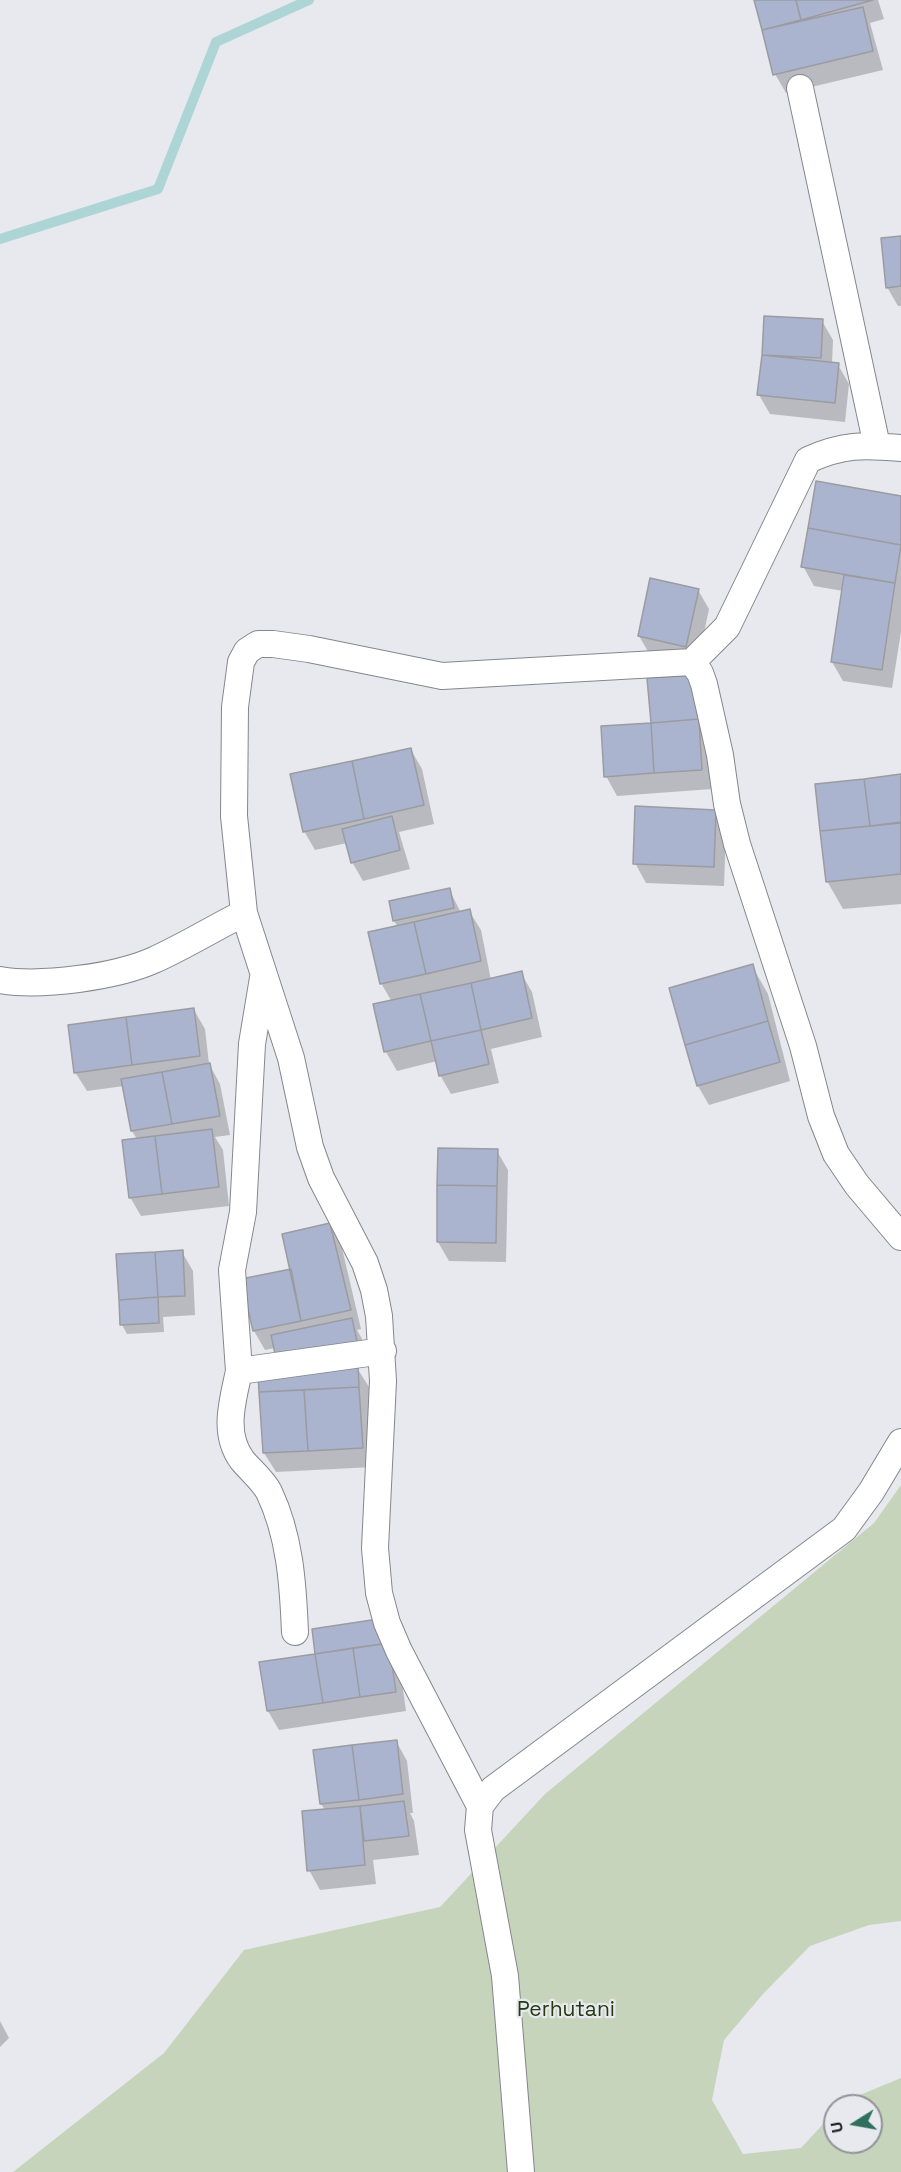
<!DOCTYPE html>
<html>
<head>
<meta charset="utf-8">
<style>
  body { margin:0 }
  #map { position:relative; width:901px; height:2172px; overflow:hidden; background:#e7e9ef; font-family:"Space Grotesk",sans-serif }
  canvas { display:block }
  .north { position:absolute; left:823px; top:2094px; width:60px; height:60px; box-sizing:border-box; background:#e7e9ef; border:2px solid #929398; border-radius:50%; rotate:259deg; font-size:16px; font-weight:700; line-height:24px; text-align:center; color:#131315 }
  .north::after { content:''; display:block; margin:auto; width:21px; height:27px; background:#2f6f5d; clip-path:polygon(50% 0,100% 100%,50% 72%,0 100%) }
</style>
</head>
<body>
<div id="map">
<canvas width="901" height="2172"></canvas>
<div class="north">U</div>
</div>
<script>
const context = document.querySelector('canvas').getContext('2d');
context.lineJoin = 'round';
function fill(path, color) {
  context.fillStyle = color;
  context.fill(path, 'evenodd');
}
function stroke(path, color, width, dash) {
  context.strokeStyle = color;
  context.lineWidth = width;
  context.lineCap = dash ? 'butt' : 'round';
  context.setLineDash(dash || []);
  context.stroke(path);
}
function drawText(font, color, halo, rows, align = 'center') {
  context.font = font + ' "Space Grotesk",sans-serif';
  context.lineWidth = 4.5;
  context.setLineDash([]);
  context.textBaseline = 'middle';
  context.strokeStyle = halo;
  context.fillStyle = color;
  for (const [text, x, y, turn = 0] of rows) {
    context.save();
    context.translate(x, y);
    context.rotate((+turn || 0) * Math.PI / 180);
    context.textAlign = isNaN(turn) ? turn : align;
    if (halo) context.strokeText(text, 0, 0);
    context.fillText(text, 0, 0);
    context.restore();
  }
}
const green = new Path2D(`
  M901 1485V1921L869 1925 810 1946 763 1994 724 2040 712 2100 743 2154 801 2148 835 2111V2142H871V2106H839L843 2102 901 2078V2172H13L164 2053 244 1950 440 1907 545 1794 874 1523Z`);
const shadow = new Path2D(`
  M755 0H878L884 19 870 23 883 70 786 93 775 74Z
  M901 237V306H898L887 287Z
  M765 317 822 321 833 340 832 364 838 365 849 384 845 422 770 414 759 395Z
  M901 497V632L892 688 843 681 832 662 843 591 814 586 803 566Z
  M698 590 709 609 697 666 650 655 639 636Z
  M705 696 712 789 617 796 606 776 652 724Z
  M411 750 422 769 434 824 399 832 410 869 363 881 352 862 347 843 315 850 304 831Z
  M901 775V904L843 909 827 881 816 786Z
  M715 811 726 830 724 886 646 883 635 863Z
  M449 889 461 913 469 911 481 930 491 980 521 973 532 992 542 1037 491 1049 499 1083 451 1094 440 1075 437 1061 397 1071 386 1052 392 1002 381 983 398 927 394 921Z
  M752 966 768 994 790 1081 709 1105 698 1086Z
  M194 1010 205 1029 209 1064 220 1084 230 1135 215 1137 223 1150 229 1206 141 1216 130 1197 137 1139 132 1131 124 1086 87 1091 75 1072Z
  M440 1150 497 1151 508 1170 506 1262 449 1261 438 1242Z
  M330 1225 341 1244 361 1329 357 1330 362 1339 368 1365 357 1368 369 1387 373 1467 276 1472 264 1453 260 1374 284 1372 275 1348 265 1350 254 1331 243 1280 291 1270Z
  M182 1252 193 1271 195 1315 163 1317 164 1332 127 1334 122 1325Z
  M396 1639 406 1711 279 1730 268 1711 317 1655Z
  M396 1741 407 1761 413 1813H410L414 1821 419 1855 373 1860 376 1884 320 1890 309 1870 325 1810 321 1804 314 1751Z
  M0 2021 9 2038 0 2047Z`);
const stream = new Path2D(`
  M0 239 158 189 216 42 309 0`);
const building = new Path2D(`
  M754 0H796L801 20 762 30Z
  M796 0H873L801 20Z
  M863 7 873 51 773 75 762 30Z
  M901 236V286L886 288 881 238Z
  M764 316 823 319 821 358 762 355Z
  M762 355 839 363 835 403 757 395Z
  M816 481 901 496V545L808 528Z
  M808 528 901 545 895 583 801 567Z
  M844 575 895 583 882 670 831 662Z
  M650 578 699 589 686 647 638 636Z
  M695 675 699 719 651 723 647 678Z
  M699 719 702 770 654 773 651 723Z
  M651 723 654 773 604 777 601 726Z
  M411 748 424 805 364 819 352 761Z
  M352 761 364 819 303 832 290 774Z
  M901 774V822L870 826 864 779Z
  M864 779 870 826 820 831 815 784Z
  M635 806 716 810 714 867 633 864Z
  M392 816 400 850 351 863 342 829Z
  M901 823V874L826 882 820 831Z
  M450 888 454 908 393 921 389 901Z
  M470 909 481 961 426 974 414 922Z
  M414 922 426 974 380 984 368 932Z
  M753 964 768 1021 685 1045 669 988Z
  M522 971 532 1018 481 1030 471 983Z
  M471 983 481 1030 431 1041 420 994Z
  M420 994 431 1041 384 1052 373 1004Z
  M194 1008 200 1056 132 1065 126 1017Z
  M126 1017 132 1065 74 1073 68 1025Z
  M768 1021 780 1062 697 1086 685 1045Z
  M481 1030 489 1064 439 1076 431 1041Z
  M210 1063 220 1116 172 1124 162 1072Z
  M162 1072 172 1124 131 1131 121 1079Z
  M212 1129 219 1187 162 1194 155 1136Z
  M155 1136 162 1194 129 1198 122 1140Z
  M438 1148 498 1149 497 1186 437 1185Z
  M437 1185 497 1186 496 1243 437 1242Z
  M330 1223 351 1310 301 1321 282 1234Z
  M183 1250 185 1296 158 1297 155 1252Z
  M155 1252 158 1297 119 1300 116 1254Z
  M291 1269 301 1321 253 1331 241 1279Z
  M158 1297 159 1323 120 1325 119 1300Z
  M352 1318 358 1346 277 1363 271 1335Z
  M358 1366 359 1387 259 1392 258 1372Z
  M359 1387 363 1448 308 1451 304 1390Z
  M304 1390 308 1451 263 1453 259 1392Z
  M385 1618 389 1643 315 1654 312 1629Z
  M389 1643 396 1692 360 1697 353 1648Z
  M353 1648 360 1697 323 1703 315 1654Z
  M315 1654 323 1703 267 1711 259 1662Z
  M397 1740 403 1794 359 1800 352 1745Z
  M352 1745 359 1800 320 1804 313 1750Z
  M404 1801 409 1836 364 1841 360 1806Z
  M360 1806 365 1865 307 1871 302 1811Z`);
const minor = new Path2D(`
  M800 88 877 446
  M692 662 727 627 808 460C843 444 863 445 901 448
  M263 978 252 1044 243 1212 232 1270 239 1371 383 1351
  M0 980C41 987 116 977 154 960 185 946 214 928 244 913
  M239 1371C233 1400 222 1433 242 1460 250 1470 263 1480 269 1492 290 1536 293 1584 295 1632
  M480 1806 399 1651 387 1623 379 1593 375 1548 383 1381 379 1316 374 1290 365 1263 321 1178 310 1147 291 1058 244 913 234 816 235 707 241 662 247 651 258 644H273L309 649 442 676 692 662 700 673 704 684 720 755 727 804 737 844 803 1046 821 1116 836 1154 857 1185 901 1237
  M521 2172 505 1976 478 1830 480 1806 493 1789 844 1529 871 1492 901 1442`);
const parkNames = [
  ["Perhutani",566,2010]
];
fill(green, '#c7d4bc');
fill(shadow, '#0003');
stroke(stream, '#aed5d6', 10);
fill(building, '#aab4cf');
stroke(building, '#9a9ca1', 1.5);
stroke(minor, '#85878d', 28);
stroke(minor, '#fff', 26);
drawText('21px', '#263a0f', '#e7e9ef', parkNames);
</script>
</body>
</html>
